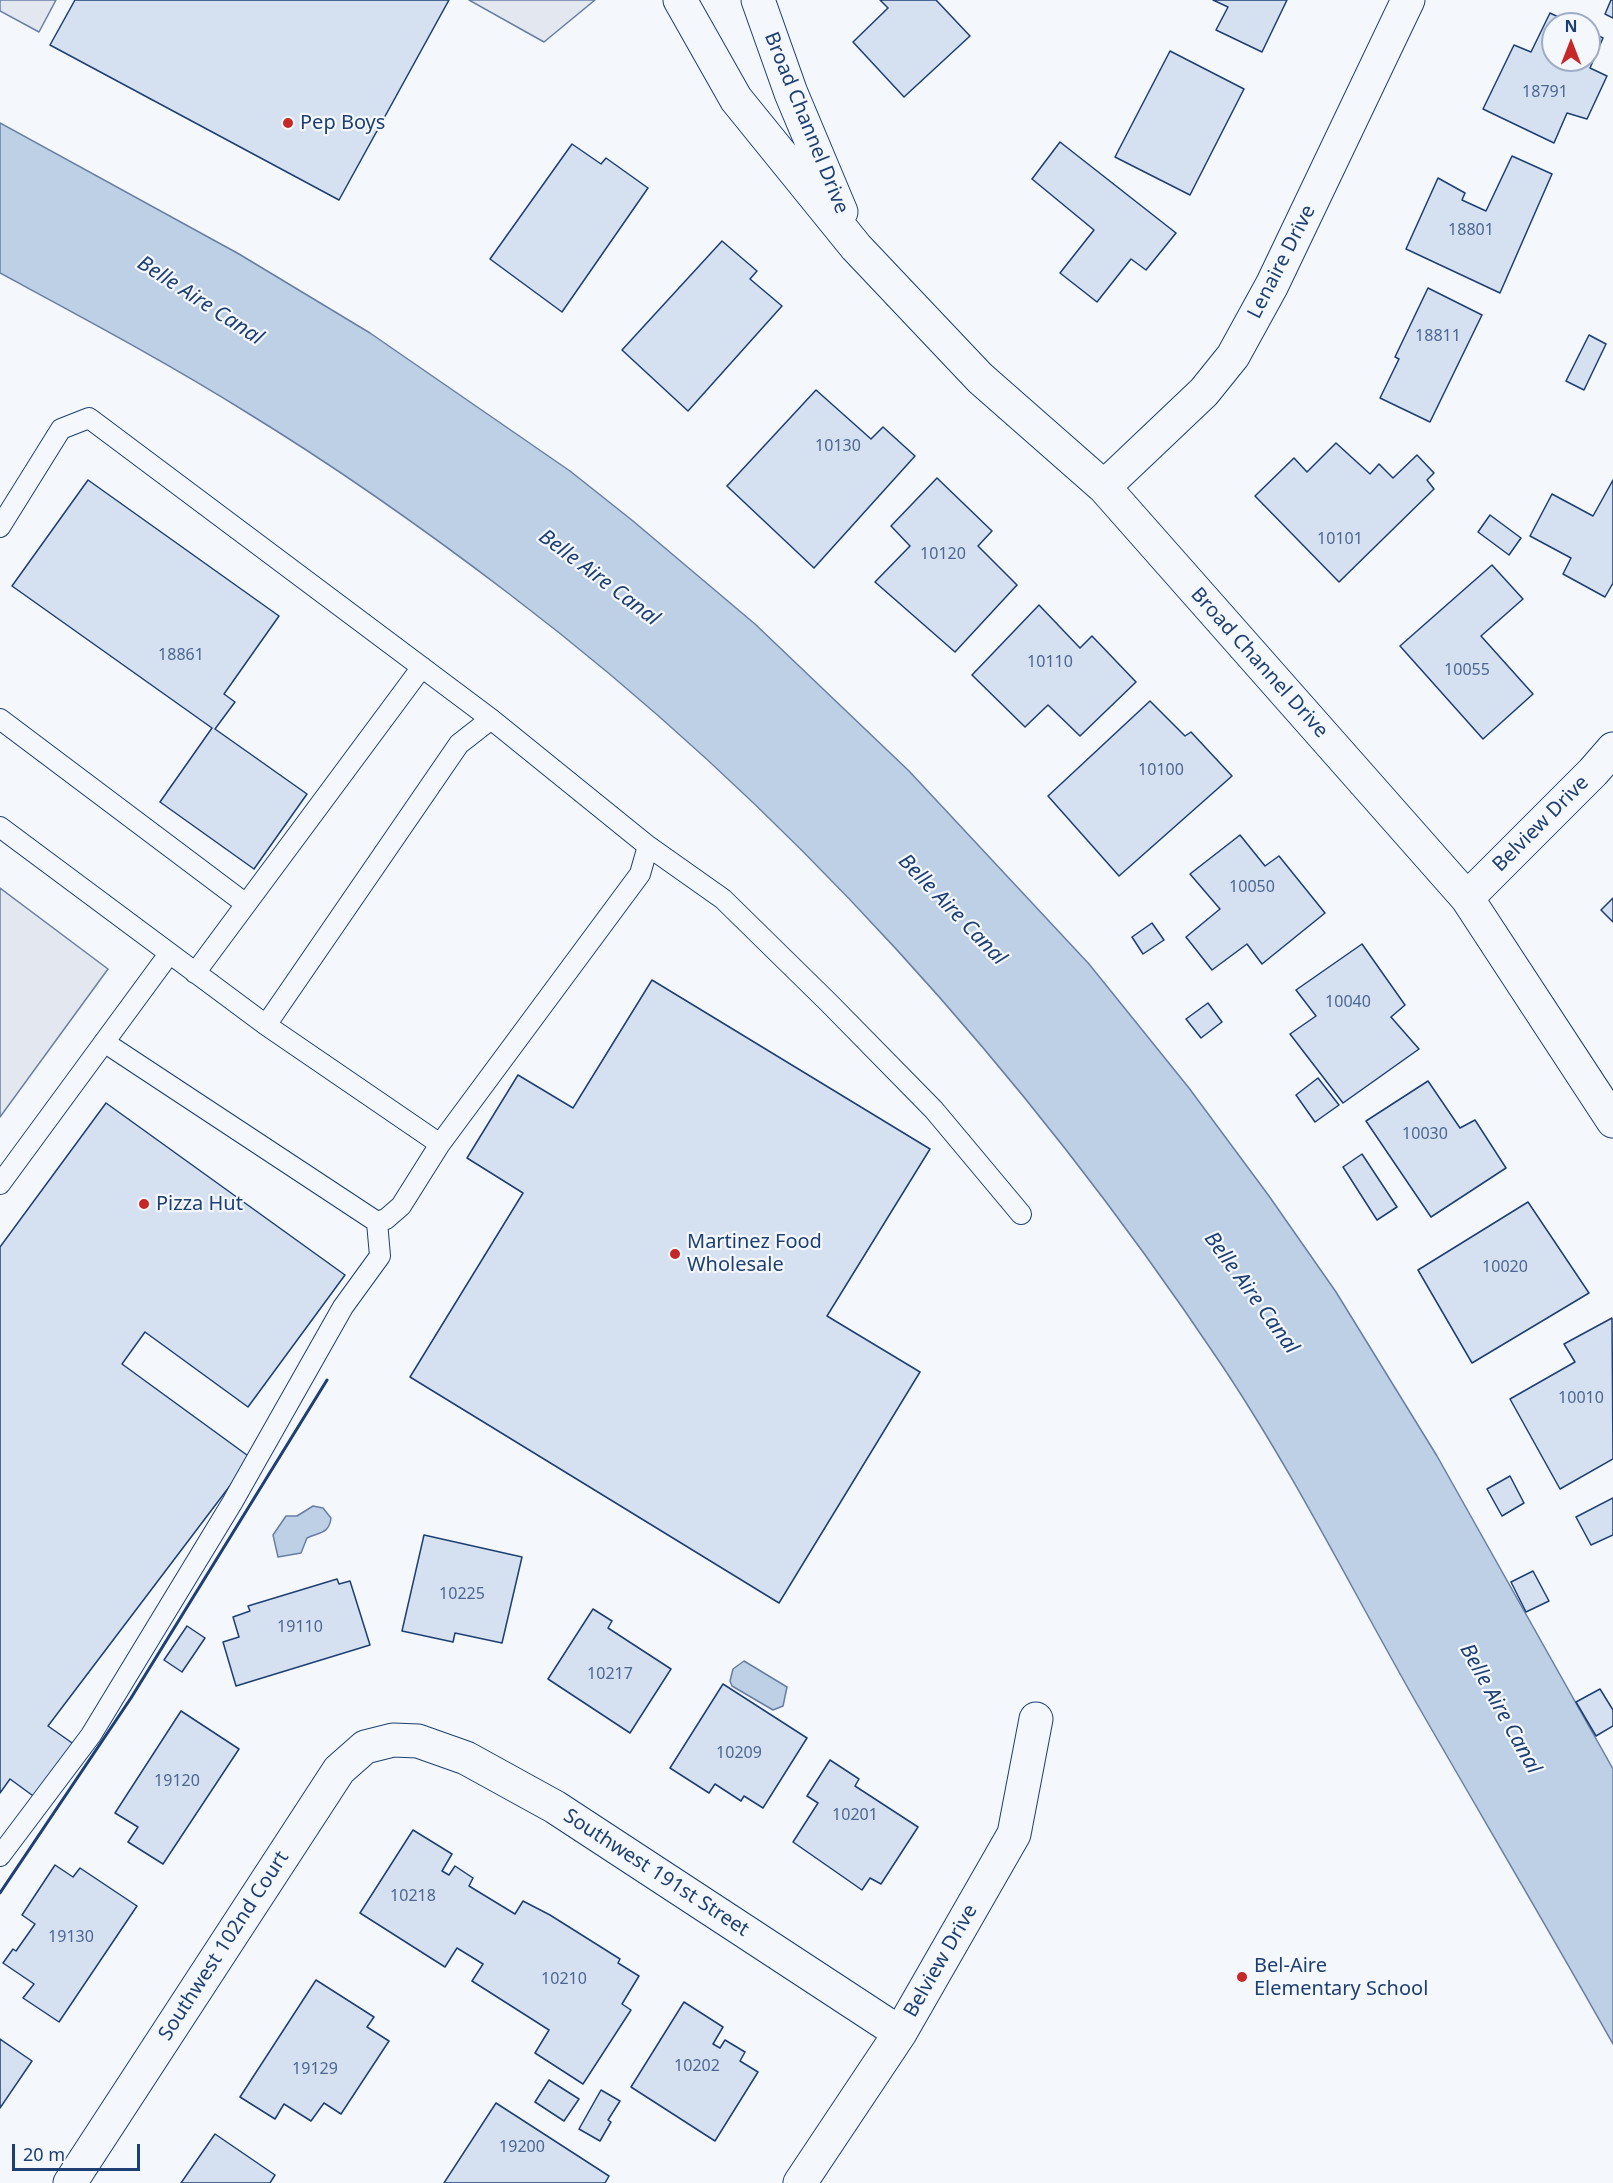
<!DOCTYPE html>
<html>
<head>
<meta charset="utf-8">
<style>
  body { margin:0 }
  #map { position:relative; width:1613px; height:2183px; overflow:hidden; background:#f4f7fb; font-family:"Noto Sans",sans-serif }
  canvas { display:block }
  .north { position:absolute; left:1541px; top:12px; width:60px; height:60px; box-sizing:border-box; background:#f4f7fb; border:2px solid #9eadc5; border-radius:50%; rotate:0deg; font-size:16px; font-weight:700; line-height:24px; text-align:center; color:#1d3f73 }
  .north::after { content:''; display:block; margin:auto; width:21px; height:27px; background:#c62828; clip-path:polygon(50% 0,100% 100%,50% 72%,0 100%) }
  .scale { position:absolute; left:12px; top:2144px; width:128px; height:27px; box-sizing:border-box; border:3px solid #1d3f73; border-top:0; padding-left:8px; font-size:18px; line-height:21px; white-space:nowrap; color:#1d3f73; -webkit-text-stroke:4px #f4f7fb; paint-order:stroke }
</style>
</head>
<body>
<div id="map">
<canvas width="1613" height="2183"></canvas>
<div class="north">N</div>
<div class="scale">20 m</div>
</div>
<script>
const context = document.querySelector('canvas').getContext('2d');
context.lineJoin = 'round';
function fill(path, color) {
  context.fillStyle = color;
  context.fill(path, 'evenodd');
}
function stroke(path, color, width, dash) {
  context.strokeStyle = color;
  context.lineWidth = width;
  context.lineCap = dash ? 'butt' : 'round';
  context.setLineDash(dash || []);
  context.stroke(path);
}
function drawText(font, color, halo, rows, align = 'center') {
  context.font = font + ' "Noto Sans",sans-serif';
  context.lineWidth = 4.5;
  context.setLineDash([]);
  context.textBaseline = 'middle';
  context.strokeStyle = halo;
  context.fillStyle = color;
  for (const [text, x, y, turn = 0] of rows) {
    context.save();
    context.translate(x, y);
    context.rotate((+turn || 0) * Math.PI / 180);
    context.textAlign = isNaN(turn) ? turn : align;
    if (halo) context.strokeText(text, 0, 0);
    context.fillText(text, 0, 0);
    context.restore();
  }
}
const parking = new Path2D(`
  M0 0H56L39 32 0 11Z
  M469 0H595L544 42Z
  M0 888 108 969 0 1117Z`);
const water = new Path2D(`
  M0 123 239 254 370 333 570 471 633 521 755 624 909 771 1089 964 1189 1088 1269 1196 1336 1292 1437 1456 1613 1769V2044C1549 1930 1482 1817 1417 1704 1352 1590 1294 1473 1221 1364 1027 1074 786 804 508 593 424 529 336 467 246 412 166 362 83 318 0 273Z
  M313 1506 323 1508 331 1518C329 1535 318 1532 307 1538L301 1553 278 1557 273 1535 286 1516H297Z
  M744 1661 787 1687 783 1706 773 1710 732 1686 730 1681 733 1669Z`);
const building = new Path2D(`
  M75 0H449L339 200 50 45Z
  M880 0H936L970 36 904 97 853 42 888 8Z
  M1213 0H1287L1262 52 1216 30 1228 7Z
  M1611 0H1613V18L1605 14Z
  M1550 13 1573 24H1553V60H1589V31L1603 38 1590 68 1607 76 1587 119 1567 113 1554 143 1483 109 1514 45 1531 52Z
  M1170 51 1244 89 1190 195 1115 157Z
  M1060 142 1176 233 1146 270 1131 259 1097 302 1060 273 1094 230 1032 179Z
  M572 144 601 164 606 158 648 188 562 312 490 259Z
  M1512 156 1552 174 1500 293 1406 249 1438 178 1465 193 1462 200 1486 211Z
  M722 241 757 271 750 279 782 306 688 411 622 350Z
  M1428 288 1482 315 1430 422 1380 398 1399 359 1395 357Z
  M1589 335 1606 344 1584 390 1566 381Z
  M816 390 871 439 883 427 915 456 814 568 727 486Z
  M1336 443 1370 474 1379 464 1393 478 1417 455 1434 473 1427 480 1434 489 1339 582 1255 496 1294 458 1307 472Z
  M937 478 992 531 978 546 1017 585 955 652 875 582 910 546 891 526Z
  M88 480 279 616 224 694 235 702 215 729 307 794 254 869 160 802 212 728 12 586Z
  M1613 480V583L1605 597 1563 574 1571 558 1530 536 1552 494 1593 516Z
  M1490 515 1521 538 1509 555 1478 532Z
  M1492 565 1523 599 1481 636 1533 694 1483 739 1400 646Z
  M1039 605 1080 648 1092 636 1136 682 1080 736 1048 705 1025 727 972 675Z
  M1150 701 1185 736 1191 732 1232 776 1119 876 1048 796Z
  M1240 835 1265 866 1279 856 1325 913 1262 964 1247 944 1212 970 1186 937 1220 909 1190 874Z
  M1613 898V922L1601 910Z
  M1152 923 1164 940 1143 954 1132 937Z
  M1362 944 1405 1005 1391 1017 1419 1049 1343 1103 1290 1034 1316 1016 1296 990Z
  M652 980 930 1149 827 1316 920 1372 779 1603 410 1377 523 1193 467 1158 518 1075 573 1108Z
  M1208 1003 1222 1022 1201 1038 1186 1019Z
  M1318 1078 1339 1105 1315 1122 1296 1095Z
  M1428 1081 1460 1128 1475 1120 1506 1168 1431 1217 1366 1121Z
  M106 1103 345 1275 248 1407 145 1332 122 1364 251 1458 48 1726 75 1745 36 1798 10 1779 0 1793V1247Z
  M1362 1154 1397 1207 1377 1220 1343 1167Z
  M1528 1202 1589 1293 1472 1363 1418 1270Z
  M1612 1318 1613 1459 1560 1489 1510 1399 1575 1362 1564 1344Z
  M1510 1476 1524 1503 1502 1516 1487 1489Z
  M1613 1498V1535L1591 1545 1576 1517Z
  M424 1535 522 1557 502 1643 455 1633 453 1642 402 1631Z
  M1533 1571 1549 1601 1526 1612 1511 1582Z
  M337 1579 339 1584 350 1581 370 1645 236 1686 223 1642 239 1637 233 1617 250 1611 248 1606Z
  M593 1609 612 1621 608 1628 671 1669 630 1733 548 1679Z
  M187 1626 205 1638 182 1672 164 1660Z
  M723 1684 807 1738 763 1808 744 1796 741 1801 715 1784 709 1793 670 1768Z
  M1600 1689 1613 1710V1726L1596 1736 1576 1702Z
  M181 1711 239 1749 163 1864 128 1842 138 1827 115 1813Z
  M830 1760 859 1779 855 1786 918 1827 881 1884 870 1878 862 1890 793 1842 818 1803 807 1796Z
  M413 1830 452 1854 442 1871 449 1875 455 1866 473 1878 469 1886 515 1914 523 1901 550 1915 620 1959 618 1963 639 1976 622 2004 631 2010 583 2084 535 2053 549 2030 472 1981 483 1964 457 1948 445 1967 360 1913Z
  M55 1865 73 1877 80 1868 137 1906 59 2022 23 1998 34 1984 3 1963 13 1949 16 1951 35 1924 22 1915Z
  M316 1980 374 2017 367 2027 389 2041 341 2114 324 2103 311 2121 284 2104 275 2119 240 2097Z
  M684 2002 723 2027 713 2044 720 2048 725 2040 745 2052 740 2061 758 2072 715 2141 631 2087Z
  M0 2039 32 2061 0 2108Z
  M549 2080 579 2099 564 2121 535 2102Z
  M601 2090 620 2101 608 2120 611 2122 600 2141 579 2129Z
  M496 2103 609 2176 605 2183H444Z
  M215 2134 275 2175 270 2183H181Z`);
const lane = new Path2D(`
  M0 527 61 429 89 418 491 719
  M0 719 246 904
  M0 827 266 1025 440 1144
  M648 846 723 899 829 1003 934 1110 1021 1214
  M195 973 422 667
  M104 1042 377 1222 386 1219 401 1206 440 1144 640 874 648 846 491 719 459 744 266 1025
  M0 1184 169 954
  M0 1856 91 1735 232 1503 343 1307 380 1256 377 1222`);
const street = new Path2D(`
  M680 0 736 99 856 247 980 378 1104 487 1467 898 1613 1121
  M758 0 791 93 841 212
  M1104 487 1204 392 1233 356 1272 285 1408 0
  M1467 898 1593 772 1613 749
  M70 2183 339 1770 365 1747 393 1740 418 1741 466 1758 555 1807 900 2033
  M800 2183 900 2033 1014 1834 1036 1719`);
const wall = new Path2D(`
  M0 1893 131 1698 327 1380`);
const markers = [
  [288,123,6,"#c62828"],
  [144,1204,6,"#c62828"],
  [675,1254,6,"#c62828"],
  [1242,1977,6,"#c62828"]
];
const numberNames = [
  ["18791",1545,92],
  ["18801",1471,230],
  ["18811",1438,336],
  ["10130",838,446],
  ["10101",1340,539],
  ["10120",943,554],
  ["18861",181,655],
  ["10110",1050,662],
  ["10055",1467,670],
  ["10100",1161,770],
  ["10050",1252,887],
  ["10040",1348,1002],
  ["10030",1425,1134],
  ["10020",1505,1267],
  ["10010",1581,1398],
  ["10225",462,1594],
  ["19110",300,1627],
  ["10217",610,1674],
  ["10209",739,1753],
  ["19120",177,1781],
  ["10201",855,1815],
  ["10218",413,1896],
  ["19130",71,1937],
  ["10210",564,1979],
  ["10202",697,2066],
  ["19129",315,2069],
  ["19200",522,2147]
];
const poiNames = [
  ["Pep Boys",300,123],
  ["Pizza Hut",156,1204],
  ["Martinez Food",687,1242],
  ["Wholesale",687,1265],
  ["Bel-Aire",1254,1966],
  ["Elementary School",1254,1989]
];
const streetNames = [
  ["Broad Channel Drive",806,123,68],
  ["Lenaire Drive",1282,262,-63],
  ["Broad Channel Drive",1259,663,48],
  ["Belview Drive",1541,824,-45],
  ["Southwest 191st Street",656,1873,33],
  ["Southwest 102nd Court",224,1946,-57],
  ["Belview Drive",941,1961,-60]
];
const waterNames = [
  ["Belle Aire Canal",200,301,33],
  ["Belle Aire Canal",599,578,37],
  ["Belle Aire Canal",952,910,46],
  ["Belle Aire Canal",1251,1293,54],
  ["Belle Aire Canal",1500,1709,61]
];
fill(parking, '#e3e8f0');
stroke(parking, '#687fa3', 1.5);
fill(water, '#bed0e5');
stroke(water, '#687fa3', 1.5);
fill(building, '#d5e0f0');
stroke(building, '#1d3f73', 1.5);
stroke(lane, '#1d3f73', 22);
stroke(street, '#1d3f73', 35);
stroke(lane, '#f4f7fb', 20);
stroke(street, '#f4f7fb', 33);
stroke(wall, '#1d3f73', 3);
for (const [x, y, r, color] of markers) {
  const dot = new Path2D();
  dot.arc(x, y, r, 0, 2 * Math.PI);
  context.fillStyle = color;
  context.fill(dot);
  stroke(dot, '#f4f7fb', 2);
}
drawText('16px', '#4b6792', null, numberNames);
drawText('20px', '#1d3f73', '#f4f7fb', poiNames, 'left');
drawText('20px', '#1d3f73', '#f4f7fb', streetNames);
drawText('italic 21px', '#1d3f73', '#f4f7fb', waterNames);
</script>
</body>
</html>
